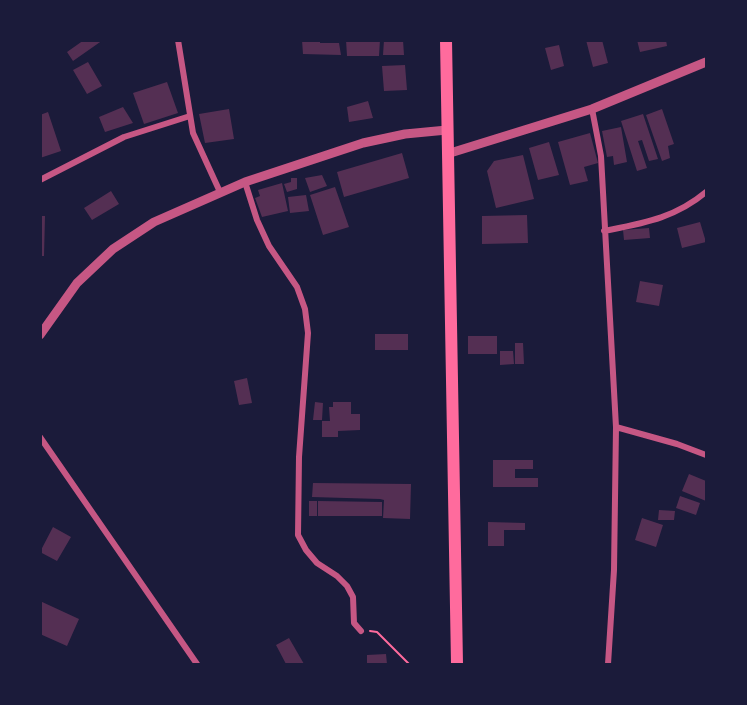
<!DOCTYPE html>
<html>
<head>
<meta charset="utf-8">
<style>
  body { margin:0 }
  #map { position:relative; width:747px; height:705px; overflow:hidden; background:#1b1b3a; font-family:Overpass,sans-serif }
  canvas { display:block }
  .frame { position:absolute; inset:0; border:42px solid #1b1b3a; pointer-events:none }
</style>
</head>
<body>
<div id="map">
<canvas width="747" height="705"></canvas>
<div class="frame"></div>
</div>
<script>
const context = document.querySelector('canvas').getContext('2d');
context.lineJoin = 'round';
function fill(path, color) {
  context.fillStyle = color;
  context.fill(path, 'evenodd');
}
function stroke(path, color, width, dash) {
  context.strokeStyle = color;
  context.lineWidth = width;
  context.lineCap = dash ? 'butt' : 'round';
  context.setLineDash(dash || []);
  context.stroke(path);
}
const building = new Path2D(`
  M84 40H103L73 61 67 52Z
  M302 40H320V43H339L341 55 303 54Z
  M346 40H380L379 56H347Z
  M384 40H403L404 55H383Z
  M586 40H602L608 63 593 67Z
  M637 40H666L667 46 640 52Z
  M559 45 564 66 551 70 545 48Z
  M88 62 102 86 87 94 73 70Z
  M405 65 407 90 384 91 382 66Z
  M167 82 178 113 144 124 133 93Z
  M368 101 373 118 349 122 347 107Z
  M123 107 133 123 105 132 99 117Z
  M229 109 234 139 205 143 199 114Z
  M662 109 674 144 668 146 670 158 662 161 646 115Z
  M48 112 61 151 40 158V115Z
  M643 114 658 159 649 161 642 140 638 141 647 168 637 171 621 121Z
  M621 127 627 162 614 165 613 156 607 157 602 131Z
  M590 133 598 163 584 167 588 181 570 185 558 142Z
  M549 142 559 175 538 180 529 148Z
  M402 153 409 178 344 197 337 172Z
  M523 155 534 199 496 208 487 171 494 161Z
  M322 175 327 186 310 192 305 178Z
  M291 178H297V189L287 192 284 184 291 182Z
  M282 183 288 211 262 217 255 198 260 196 258 190Z
  M335 187 349 227 323 235 310 195Z
  M111 191 119 204 92 220 84 208Z
  M306 195 309 211 290 213 288 197Z
  M527 215 528 243 482 244V216Z
  M40 216H45L44 256H40Z
  M700 222 706 242 682 248 677 228Z
  M649 228 650 238 624 240 623 230Z
  M640 281 663 285 659 306 636 302Z
  M375 334H408V350H375Z
  M468 336H497V354H468Z
  M515 343H523L524 364H515Z
  M500 351H513L514 364 500 365Z
  M247 378 252 403 239 405 234 381Z
  M315 402 323 403 322 420H313Z
  M333 402H351V414H360V430L338 431V437H322V421H330L329 407H333Z
  M493 460H533V469H515V478H538V487H493Z
  M689 474 706 481V501L682 491Z
  M313 483 411 484 410 519 383 518 384 500 380 499 312 497Z
  M680 496 700 503 696 515 676 508Z
  M309 501H317V516H309Z
  M318 501 382 502V516H318Z
  M659 510 675 511 674 520H658Z
  M642 518 663 525 656 547 635 540Z
  M488 522 525 523V530H504V546H488Z
  M53 527 71 537 57 561 40 552Z
  M40 601 79 619 67 646 40 634Z
  M289 638 304 664H286L276 645Z
  M386 654 387 664H367V655Z`);
const path = new Path2D(`
  M370 631 377 632 409 664`);
const minor = new Path2D(`
  M178 40 193 133 220 192
  M592 109 601 156 616 427 614 570 608 664
  M40 180 124 137 190 116
  M245 182 257 220 269 246 297 287 305 309 308 333 299 457 298 535 306 550 317 563 337 576 347 586 353 597 354 623 361 631
  M604 231C644 223 675 218 706 192
  M616 427 677 444 706 455
  M40 437 197 664`);
const tertiary = new Path2D(`
  M447 154 592 109 706 62
  M40 335 77 283 113 249 154 222 245 182 363 143 405 134 447 130`);
const primary = new Path2D(`
  M446 40 457 664`);
fill(building, '#542f53');
stroke(path, '#ff6b9d', 2);
stroke(minor, '#c65784', 6);
stroke(tertiary, '#c65784', 9);
stroke(primary, '#ff6b9d', 12);
</script>
</body>
</html>
